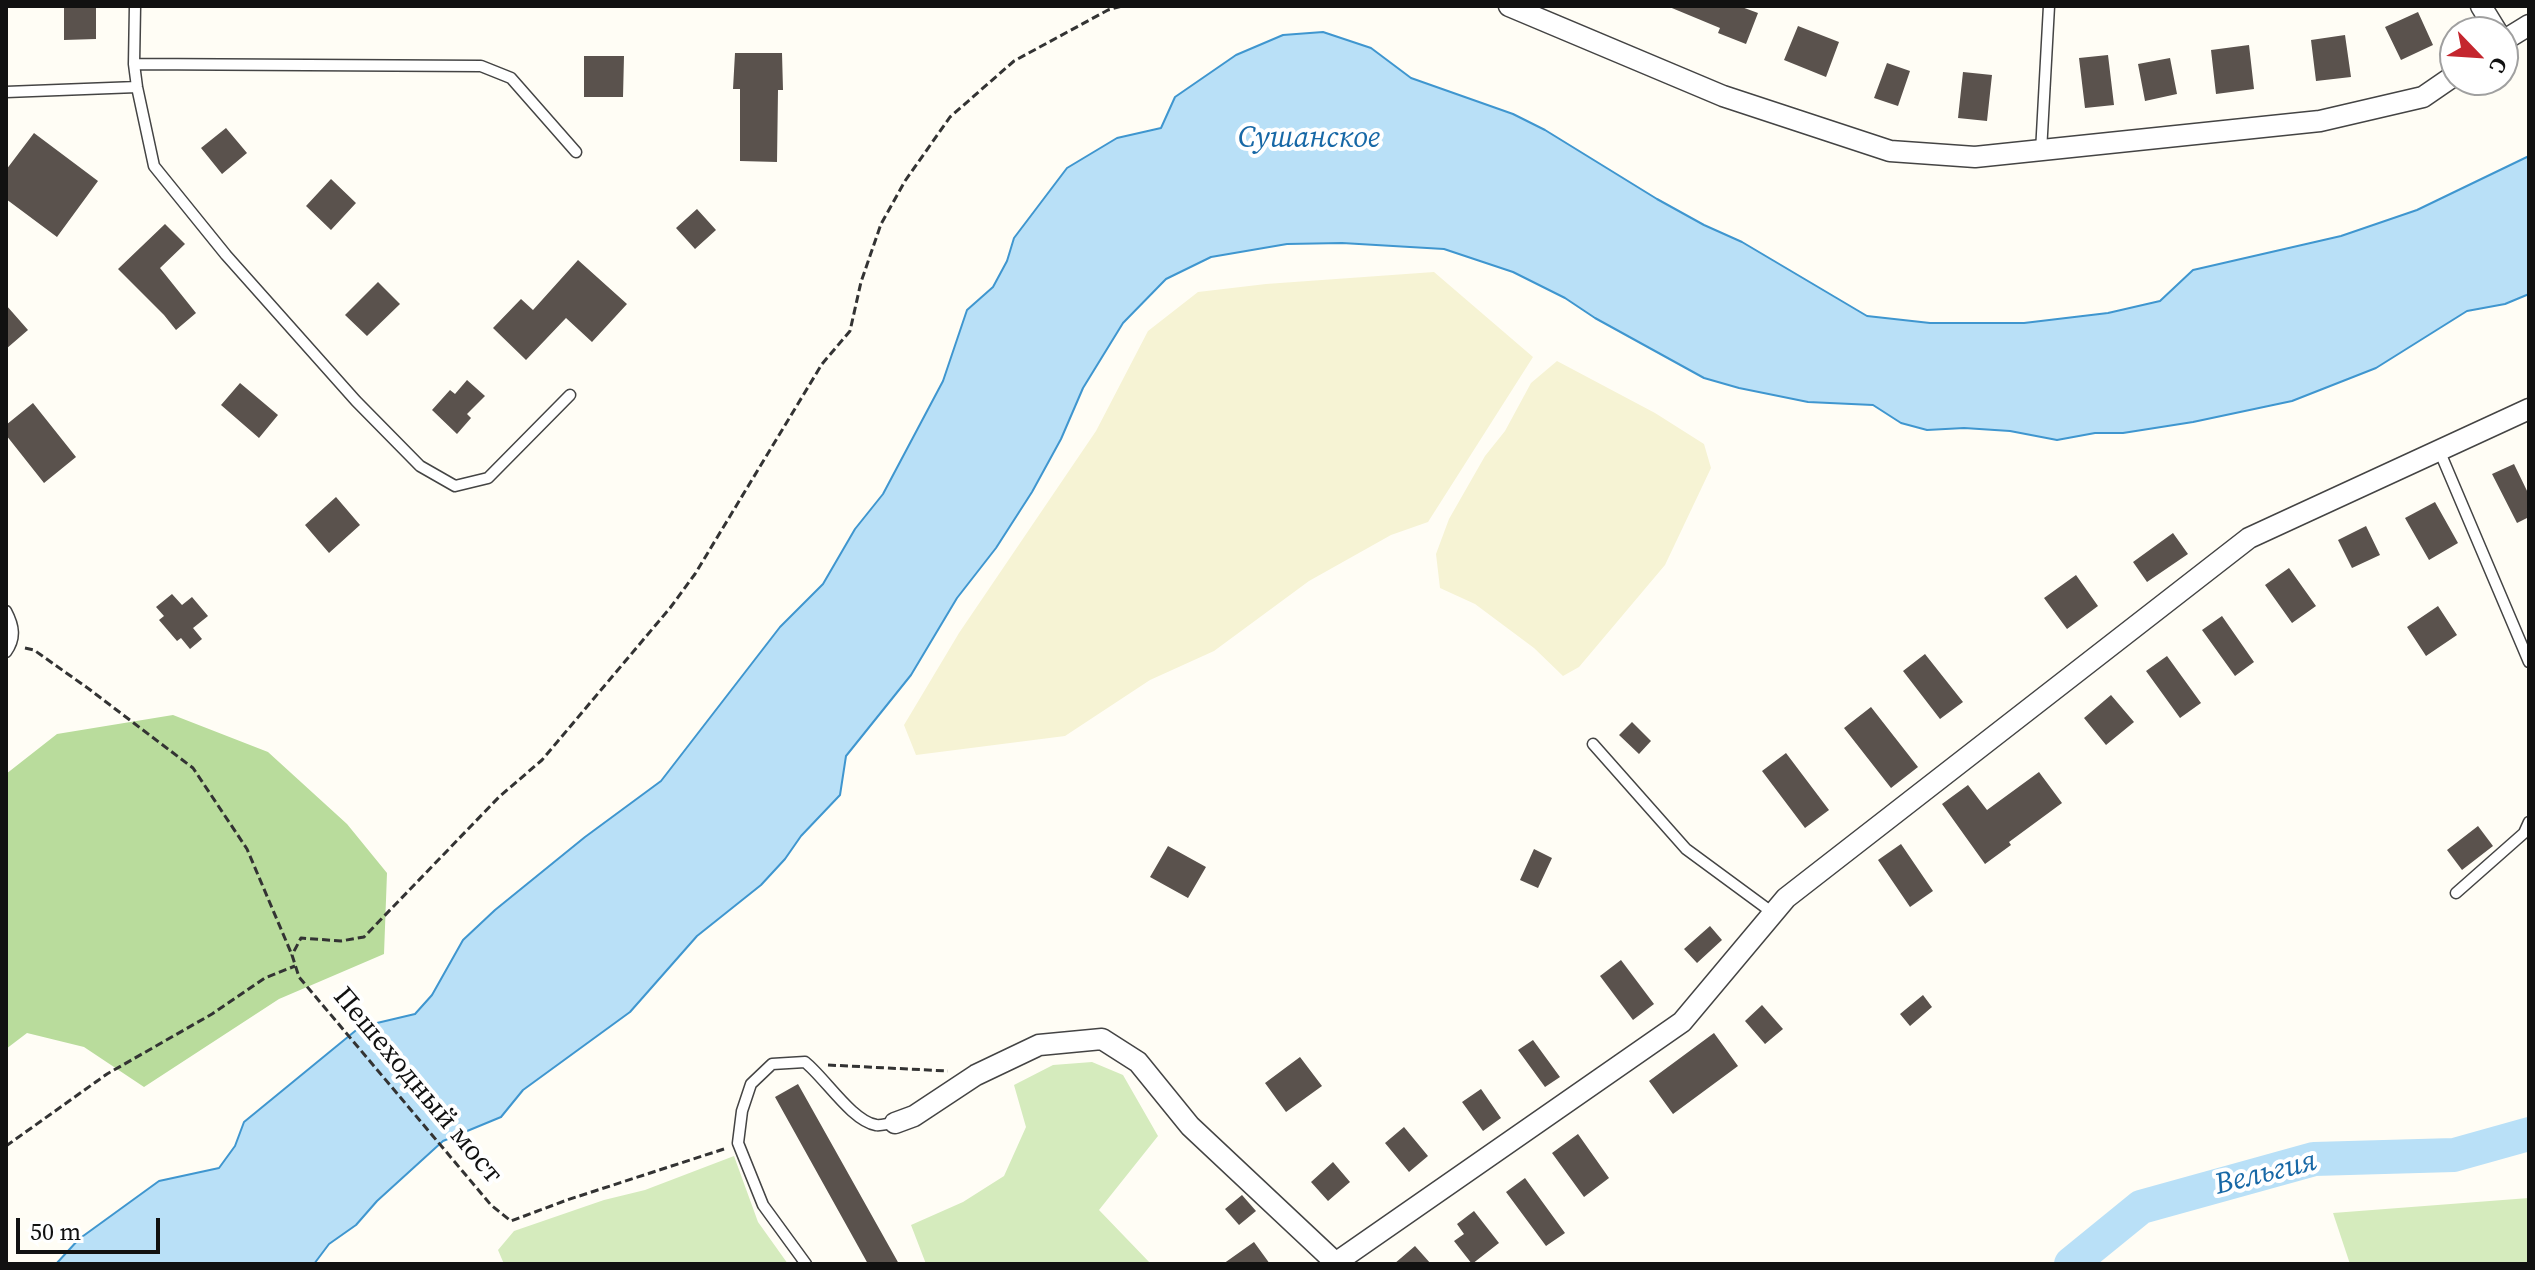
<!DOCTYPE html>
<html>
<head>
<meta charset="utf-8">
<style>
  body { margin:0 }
  #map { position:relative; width:2535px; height:1270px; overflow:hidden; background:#fffdf5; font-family:"Source Serif 4",serif }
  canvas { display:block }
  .frame { position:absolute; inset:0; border:8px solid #111; pointer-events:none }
  .north { position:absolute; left:2439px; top:16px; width:80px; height:80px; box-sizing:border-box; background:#fff; border:2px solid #a0a0a0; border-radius:50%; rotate:115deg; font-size:22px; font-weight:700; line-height:32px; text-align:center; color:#111 }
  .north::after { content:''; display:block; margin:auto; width:28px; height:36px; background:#c4262e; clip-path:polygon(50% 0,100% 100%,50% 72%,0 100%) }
  .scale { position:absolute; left:16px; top:1218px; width:144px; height:36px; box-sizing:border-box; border:4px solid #111; border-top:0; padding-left:10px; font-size:24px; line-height:28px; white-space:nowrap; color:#111; -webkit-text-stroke:6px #fff; paint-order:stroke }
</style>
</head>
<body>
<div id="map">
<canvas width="2535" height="1270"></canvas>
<div class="frame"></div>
<div class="north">С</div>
<div class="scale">50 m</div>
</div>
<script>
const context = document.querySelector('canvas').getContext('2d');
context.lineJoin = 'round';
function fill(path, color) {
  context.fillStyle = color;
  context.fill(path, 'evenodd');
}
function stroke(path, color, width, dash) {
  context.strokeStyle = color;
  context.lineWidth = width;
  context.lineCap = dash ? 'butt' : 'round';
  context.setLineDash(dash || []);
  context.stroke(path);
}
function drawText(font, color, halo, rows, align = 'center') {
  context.font = font + ' "Source Serif 4",serif';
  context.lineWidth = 8;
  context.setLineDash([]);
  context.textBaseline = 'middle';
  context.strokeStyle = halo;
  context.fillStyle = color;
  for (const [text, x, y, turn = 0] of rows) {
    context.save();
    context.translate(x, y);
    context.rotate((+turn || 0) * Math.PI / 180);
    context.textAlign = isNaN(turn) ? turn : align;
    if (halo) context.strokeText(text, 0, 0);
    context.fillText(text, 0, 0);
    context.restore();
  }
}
const farmland = new Path2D(`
  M1434 272 1533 357 1428 522 1391 535 1309 581 1214 651 1150 680 1065 736 916 755 904 725 959 633 1096 431 1148 331 1198 292 1266 284Z
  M1557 361 1655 413 1704 444 1711 468 1665 565 1579 667 1563 676 1534 648 1475 604 1440 588 1436 554 1449 519 1485 456 1505 431 1531 383Z`);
const green = new Path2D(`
  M1092 1062 1123 1075 1158 1136 1099 1210 1151 1264H926L911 1225 963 1202 1004 1176 1026 1127 1014 1085 1053 1065Z
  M734 1156 758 1222 788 1264H504L498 1250 514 1231 604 1200 645 1190Z
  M2529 1198V1264H2350L2333 1213Z`);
const forest = new Path2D(`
  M173 715 268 752 347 824 387 873 384 954 279 999 144 1087 84 1047 27 1033 6 1049V774L57 734Z`);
const water = new Path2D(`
  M1323 32 1371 48 1411 78 1513 114 1545 130 1657 199 1704 225 1742 242 1867 316 1930 323H2024L2108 313 2160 301 2193 270 2341 236 2417 210 2529 156V294L2505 304 2467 311 2376 368 2292 401 2193 422 2123 433H2095L2057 440 2010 431 1964 428 1927 430 1901 423 1873 405 1808 402 1739 388 1704 378 1595 318 1565 298 1513 272 1444 249 1342 243 1287 244 1211 257 1166 279 1123 323 1083 388 1061 439 1032 492 996 548 957 598 911 675 846 756 840 795 801 836 785 859 761 885 697 936 630 1012 523 1090 501 1117 443 1141 377 1201 356 1225 329 1244 314 1264H56L79 1239 159 1181 219 1168 235 1146 244 1122 360 1027 415 1014 432 995 463 940 495 910 585 837 661 781 780 627 823 584 855 529 883 494 943 381 967 310 993 287 1007 261 1014 238 1067 168 1117 138 1161 128 1175 97 1236 55 1283 35Z`);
const river = new Path2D(`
  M2071 1264 2141 1207 2314 1159 2454 1155 2529 1134`);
const building = new Path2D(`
  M64 6H96V39L64 40Z
  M1667 6H1739L1758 13 1746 44 1718 33 1720 28Z
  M2418 12 2433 45 2401 60 2385 27Z
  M1798 26 1839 42 1826 77 1784 60Z
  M2345 35 2351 77 2316 81 2311 40Z
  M2249 45 2254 89 2216 94 2211 50Z
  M735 53H782L783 90H778L777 162 740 161V89H733Z
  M2108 55 2114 105 2085 108 2079 58Z
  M584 56H624L623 97H584Z
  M2170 58 2177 94 2145 101 2138 64Z
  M1887 63 1910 71 1898 106 1874 98Z
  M1963 72 1992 75 1987 121 1958 118Z
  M226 128 247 153 222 174 201 148Z
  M34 133 98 181 57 237 6 199V170Z
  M331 179 356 203 331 230 306 206Z
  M697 209 716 230 695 249 676 228Z
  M165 224 185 244 160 268 196 313 176 330 164 315 118 269Z
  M578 260 627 304 592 342 566 318 526 360 493 328 521 299 533 310Z
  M378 282 400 304 367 336 345 315Z
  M6 305 28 330 6 349Z
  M467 380 485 396 467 414 471 418 457 434 432 410 450 390 455 394Z
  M240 383 278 415 259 438 221 405Z
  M33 403 76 457 44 483 6 435V425Z
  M2514 464 2529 495V517L2517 523 2492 474Z
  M336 497 360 525 329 553 305 525Z
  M2435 502 2458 543 2429 560 2405 518Z
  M2366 526 2380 555 2352 568 2338 540Z
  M2173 533 2188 554 2147 582 2133 562Z
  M2289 568 2316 606 2292 623 2265 585Z
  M2076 575 2098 606 2067 629 2044 598Z
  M172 594 182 605 192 597 208 616 193 628 202 639 190 649 181 638 177 641 159 620 164 616 156 607Z
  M2438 606 2457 635 2426 656 2407 627Z
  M2222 616 2254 662 2235 676 2202 630Z
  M1925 654 1963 702 1940 719 1903 671Z
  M2167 656 2201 703 2180 718 2146 671Z
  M2111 695 2134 722 2106 745 2084 718Z
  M1871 707 1918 767 1891 788 1844 728Z
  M1632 722 1651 741 1639 754 1619 735Z
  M1786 753 1829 810 1805 828 1762 771Z
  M2039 772 2062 803 2009 842 2011 845 1985 864 1942 804 1968 785 1987 810Z
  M2478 826 2493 846 2462 870 2447 850Z
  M1901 844 1933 891 1910 907 1878 860Z
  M1168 846 1206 867 1188 898 1150 877Z
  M1534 849 1552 858 1538 888 1520 880Z
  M1710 926 1722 940 1697 963 1684 949Z
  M1621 960 1654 1004 1633 1020 1600 976Z
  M1923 995 1932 1007 1910 1026 1900 1014Z
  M1762 1005 1783 1029 1765 1044 1745 1021Z
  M1714 1033 1738 1066 1673 1114 1649 1081Z
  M1533 1040 1560 1077 1545 1087 1518 1050Z
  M1300 1057 1322 1086 1286 1112 1265 1083Z
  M798 1084 899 1264H868L775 1097Z
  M1481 1089 1501 1118 1483 1131 1462 1102Z
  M1404 1127 1428 1156 1409 1172 1385 1143Z
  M1578 1134 1609 1178 1584 1197 1552 1153Z
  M1333 1162 1350 1182 1328 1201 1311 1182Z
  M1525 1178 1565 1233 1546 1246 1506 1192Z
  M1242 1195 1256 1211 1239 1225 1225 1209Z
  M1474 1211 1499 1243 1472 1264 1454 1241 1464 1234 1457 1224Z
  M1254 1242 1270 1264H1223Z
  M1415 1246 1431 1264H1394Z`);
const path = new Path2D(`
  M25 648 34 650 89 689 193 768 247 849 292 955
  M828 1065 948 1071
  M6 1146 107 1074 212 1014 265 978 295 966
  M724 1149 567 1200 511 1221 491 1205 299 977 292 955 301 938 341 941 364 937 499 797 542 760 670 608 695 574 822 364 850 331 861 282 881 224 905 181 950 117 1014 61 1108 10 1122 6`);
const lane = new Path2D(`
  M135 6 134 64 137 87 154 166 226 255 356 401 420 466 455 486 488 478 570 395
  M134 64 481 66 511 78 576 152
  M6 92 137 87
  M2041 152 2049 6
  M2439 450 2529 662
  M6 611C14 626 16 638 6 652
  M1593 744 1686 849 1773 913
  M2456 893 2524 833 2529 822
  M806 1264 763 1205 738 1143 742 1111 751 1084 772 1064 805 1062C825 1078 852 1121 876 1125 881 1126 889 1123 895 1123`);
const street = new Path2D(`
  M1509 6 1723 96 1890 151 1975 157 2320 121 2423 97 2455 75
  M2481 6 2497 32
  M2503 41 2529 25
  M895 1123 914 1116 976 1075 1039 1045 1102 1039 1138 1062 1190 1126 1337 1264
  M1334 1264 1682 1022 1786 898 2249 538 2529 409`);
const streetNames = [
  ["Пешеходный мост",417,1086,50]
];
const waterNames = [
  ["Сушанское",1309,139],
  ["Вельгия",2266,1174,-14]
];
fill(farmland, '#f6f3d4');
fill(green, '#d5ebbd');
fill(forest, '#b9dc9c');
fill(water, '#b9e0f7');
stroke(water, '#3f96cf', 2);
stroke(river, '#b9e0f7', 34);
fill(building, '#5a524d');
stroke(lane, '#444', 13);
stroke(street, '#444', 23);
stroke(path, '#333', 3, [8, 4]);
stroke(lane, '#fff', 10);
stroke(street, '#fff', 20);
drawText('28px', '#111', '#fff', streetNames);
drawText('italic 30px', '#1768a6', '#fff', waterNames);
</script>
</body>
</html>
